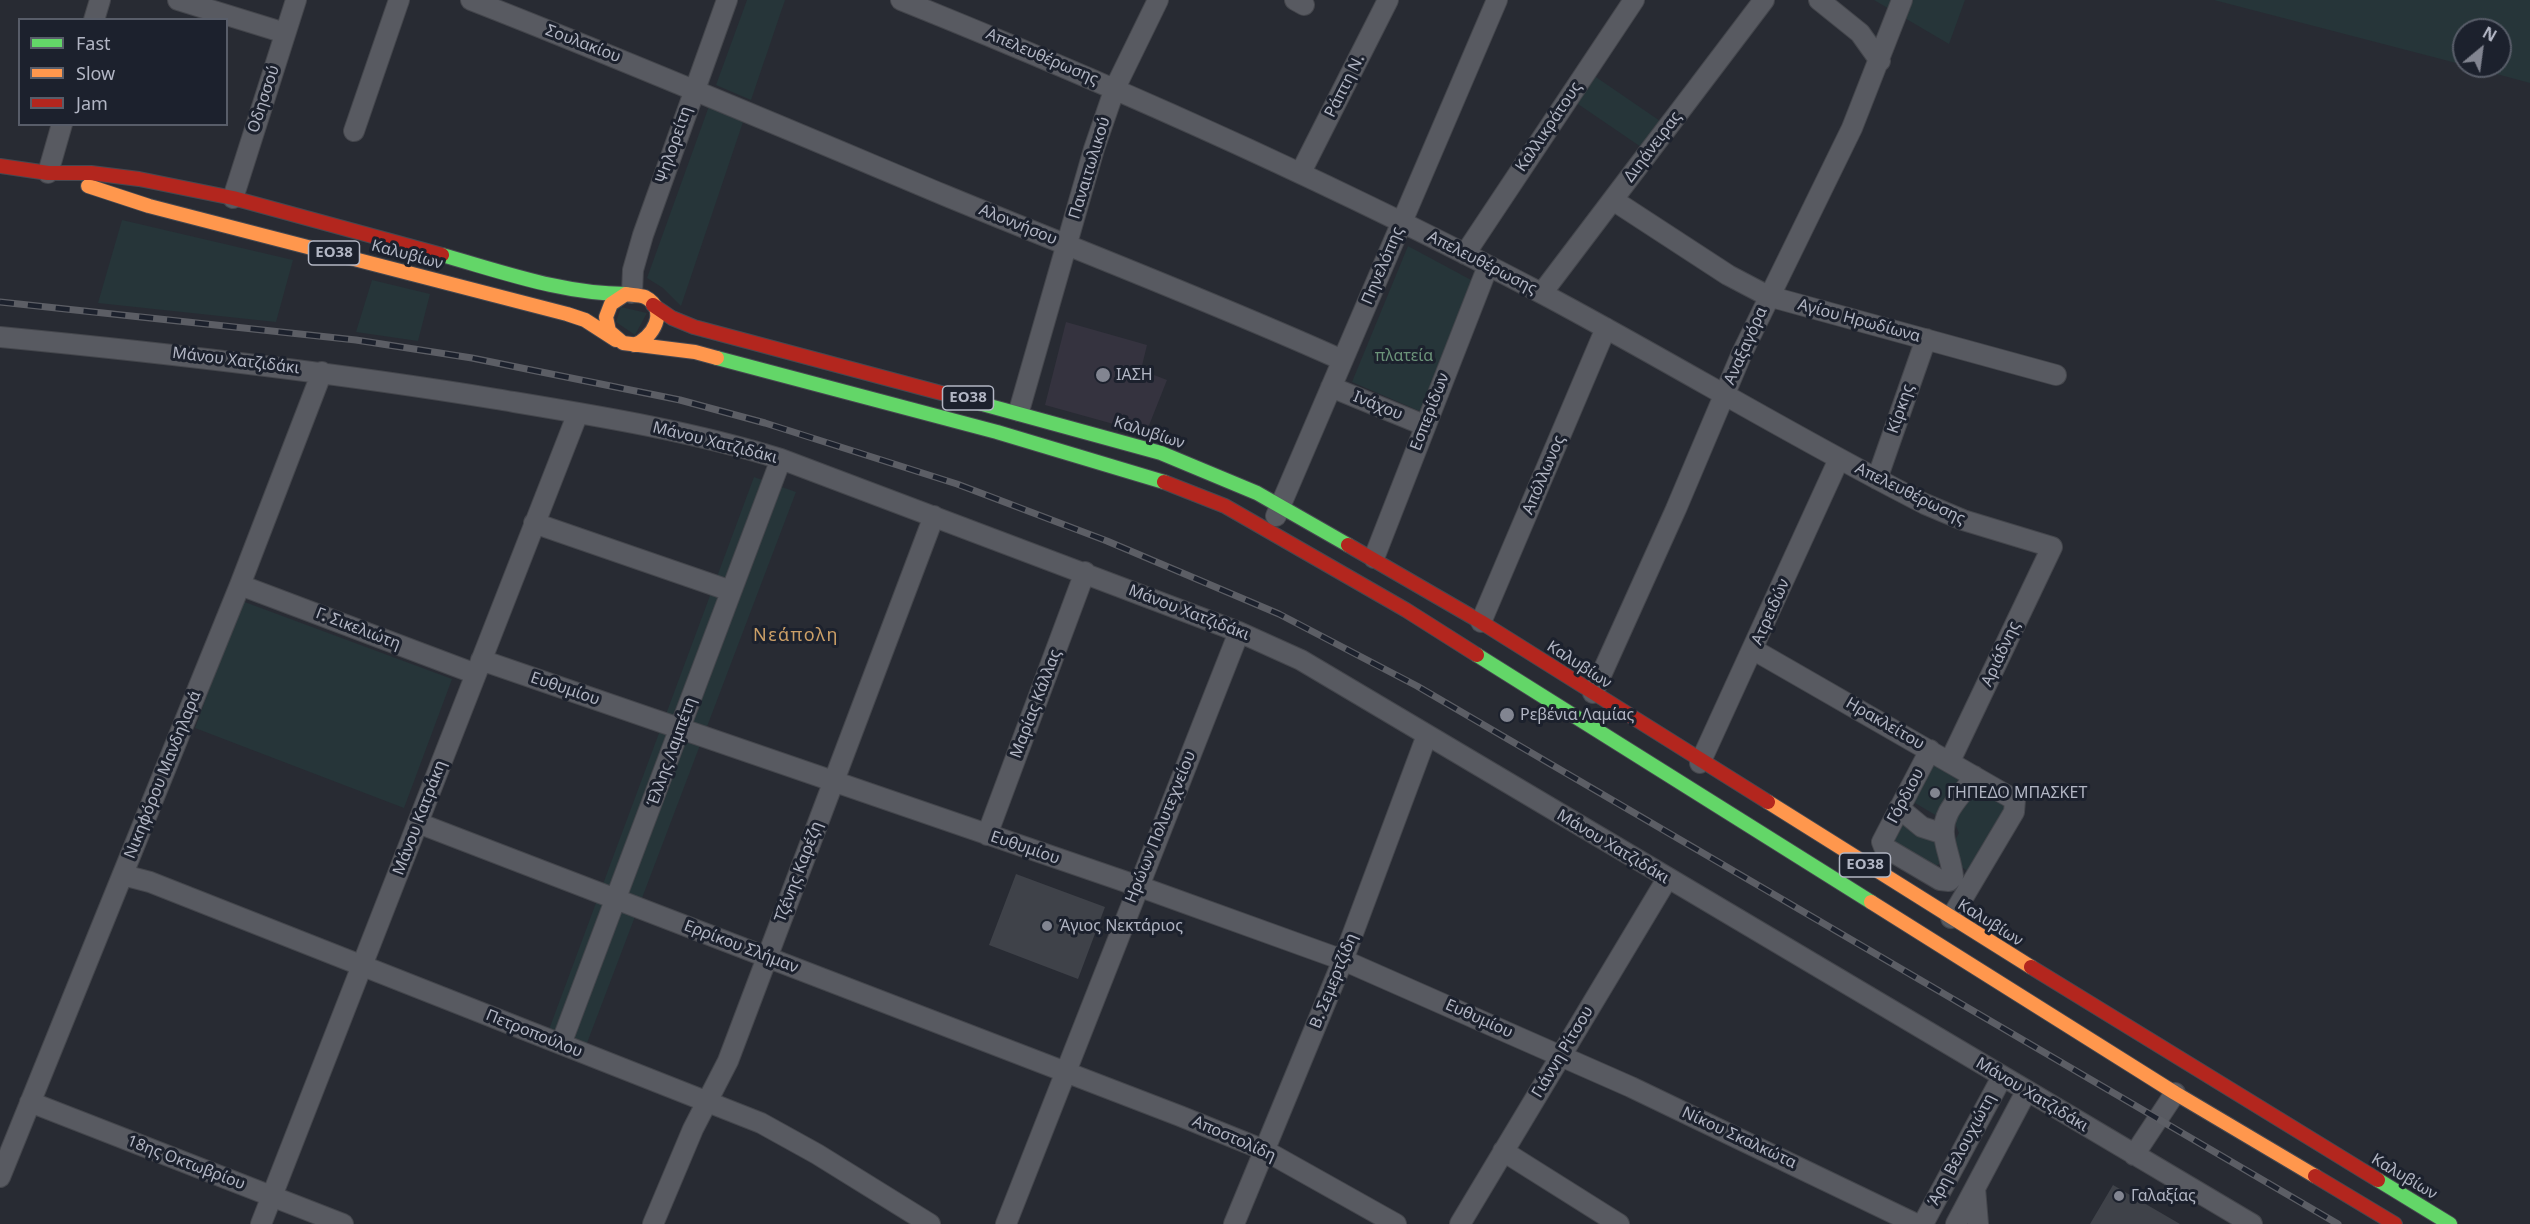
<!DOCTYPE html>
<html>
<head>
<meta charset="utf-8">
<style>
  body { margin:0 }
  #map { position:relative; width:2530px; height:1224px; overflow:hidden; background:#282b33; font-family:"Noto Sans",sans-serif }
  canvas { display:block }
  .legend { position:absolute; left:18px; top:18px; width:210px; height:108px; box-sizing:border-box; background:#1c212d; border:2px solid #585d69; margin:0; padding:8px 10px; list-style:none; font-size:18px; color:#b2b6c4 }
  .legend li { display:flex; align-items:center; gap:12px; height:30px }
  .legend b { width:30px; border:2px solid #585d69 }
  .north { position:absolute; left:2452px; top:18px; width:60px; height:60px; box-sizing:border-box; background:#1c212d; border:2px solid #585d69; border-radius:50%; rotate:29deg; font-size:16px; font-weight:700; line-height:24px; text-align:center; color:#b2b6c4 }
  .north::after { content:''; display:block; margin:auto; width:21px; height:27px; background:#828591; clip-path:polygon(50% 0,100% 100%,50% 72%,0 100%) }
</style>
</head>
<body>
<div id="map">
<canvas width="2530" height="1224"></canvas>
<ul class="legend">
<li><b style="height:8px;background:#63d668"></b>Fast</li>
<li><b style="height:8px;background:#ff974d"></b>Slow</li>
<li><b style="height:8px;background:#b3261e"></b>Jam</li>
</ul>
<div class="north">N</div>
</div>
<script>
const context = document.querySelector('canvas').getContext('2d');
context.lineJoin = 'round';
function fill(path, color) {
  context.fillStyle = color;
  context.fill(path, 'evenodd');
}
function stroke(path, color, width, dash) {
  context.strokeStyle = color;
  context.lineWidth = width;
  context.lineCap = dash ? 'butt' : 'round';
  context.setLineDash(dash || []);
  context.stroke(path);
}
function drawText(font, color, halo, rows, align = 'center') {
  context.font = font + ' "Noto Sans",sans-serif';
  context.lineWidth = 6;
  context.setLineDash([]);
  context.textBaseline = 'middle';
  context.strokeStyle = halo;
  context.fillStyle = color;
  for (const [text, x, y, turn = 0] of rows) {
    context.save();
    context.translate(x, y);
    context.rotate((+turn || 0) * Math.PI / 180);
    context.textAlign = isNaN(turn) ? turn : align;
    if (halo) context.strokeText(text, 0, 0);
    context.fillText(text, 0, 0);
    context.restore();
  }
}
const medical = new Path2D(`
  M1066 322 1147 345 1141 370 1167 380 1146 433 1045 405Z`);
const green = new Path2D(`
  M747 0H785L751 100 716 85Z
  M1874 0H1965L1949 44Z
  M2214 0H2530V83L2467 66H2500V30H2464V65Z
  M1593 75 1663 123 1644 149 1575 102Z
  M709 106 744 119 681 306 663 288 647 278Z
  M122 220 293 260 276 322 98 303Z
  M1408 246 1473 281 1424 413 1352 382Z
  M372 280 430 294 418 341 356 332Z
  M621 307 647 313 635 335 616 322Z
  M754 477 796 492 584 1051 547 1035Z
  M242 601 452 679 404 808 195 728Z
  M1930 762 1961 779 1959 784 1954 783 1937 816 1915 803 1909 811Z
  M1976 788 2008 808 1969 872 1960 866 1955 840 1959 833 1954 821 1966 799 1974 798Z
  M1904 819C1915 840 1916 835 1936 842L1942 863 1935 866 1896 843 1893 839Z`);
const building = new Path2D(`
  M1016 874 1105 907 1078 979 989 945Z
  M2113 1185 2180 1224H2090Z`);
const street = new Path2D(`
  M178 0 285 33
  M471 0C630 62 787 129 944 195 1077 250 1211 301 1342 360
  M901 0C1120 88 1334 184 1543 294 1671 362 1795 438 1925 504L1963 520 2052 547 1950 761
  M1295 0 1304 5
  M1819 0 1860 33 1880 61
  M94 20 100 0
  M354 131 399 0
  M1301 172 1388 0
  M48 173 62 124
  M233 198 296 0
  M1613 200 1728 275 1768 296 2056 375
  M1465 254 1634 0
  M632 293 633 270 643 235 727 0
  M1542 293 1764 0
  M0 337C166 353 331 372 496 399 592 415 688 430 781 459L1239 632 1301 660 2252 1224
  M1331 387 1424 425
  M1019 411 1094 149 1115 88 1158 0
  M1877 479 1926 339
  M1276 516 1497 0
  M534 523 731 591
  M1374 558 1488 266
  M240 585 476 674
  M1481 622 1606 328
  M1754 650 2015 800 2014 812 1951 918
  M481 660 1138 886 1343 960 1631 1087 1916 1224
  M1593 693 1676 509 1742 353 1852 128 1902 0
  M1930 750 1882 842 1884 847 1940 880 1949 881 1953 877C1952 862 1945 848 1944 834 1942 809 1964 795 1974 776
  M1700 763 1839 459
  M1899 808 1922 827 1944 834
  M418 823 1180 1116 1264 1150 1396 1224
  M987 835 1085 572
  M123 875 150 882 761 1123 817 1154 930 1224
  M561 1044 781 459
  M30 1102 343 1224
  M1503 1151 1619 1224
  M2134 1155 2175 1093
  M0 1177 240 585 322 372
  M1975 1188 1978 1224
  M261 1224 578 413
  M653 1224 693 1129 728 1061 934 516
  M1006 1224 1239 632
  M1234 1224 1343 960 1427 735
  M1460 1224 1667 879
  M1923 1224 2002 1077
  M1956 1224 2026 1092`);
const fast = new Path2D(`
  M442 255C503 272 563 294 626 294
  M717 358 997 432 1164 482
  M975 402 1161 453 1257 493 1348 545
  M1477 655 1871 902
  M2378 1180 2450 1224`);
const slow = new Path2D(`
  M88 186 149 206 567 314 585 320 616 340
  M634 345C652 339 670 310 645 297 640 295 631 295 626 294L611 304 606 317 609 331 623 343 695 352 717 358
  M1768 802 2031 967
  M1871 902 2175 1093 2315 1176`);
const jam = new Path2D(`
  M0 166 48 173H91L139 179 233 198 442 255
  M653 305 672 318 694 327 975 402
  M1164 482 1225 506 1406 610 1477 655
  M1348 545 1481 622 1768 802
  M2031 967 2378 1180
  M2315 1176 2395 1224`);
const rail = new Path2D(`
  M0 302 356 340 472 358 680 400 765 423 957 484 1107 541 1279 614 1417 686 2338 1224`);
const markers = [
  [1103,375,8,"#828591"],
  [1507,715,8,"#828591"],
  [1935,793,6,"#828591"],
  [1047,926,6,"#828591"],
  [2119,1196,6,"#828591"]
];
const shields = [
  [334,253,51],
  [968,398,51],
  [1865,865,51]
];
const shieldNames = [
  ["ΕΟ38",334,253],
  ["ΕΟ38",968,398],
  ["ΕΟ38",1865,865]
];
const streetNames = [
  ["Σουλακίου",583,44,21],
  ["Απελευθέρωσης",1042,57,23],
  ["Ράπτη Ν.",1345,86,-63],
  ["Οδησσού",264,99,-72],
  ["Καλλικράτους",1549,127,-56],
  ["Ψηλορείτη",674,145,-71],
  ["Διηάνειρας",1653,147,-53],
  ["Παναιτωλικού",1090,168,-73],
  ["Αλοννήσου",1018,225,22],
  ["Καλυβίων",407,255,15],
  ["Απελευθέρωσης",1482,263,27],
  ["Πηνελόπης",1383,266,-67],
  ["Αγίου Ηρωδίωνα",1859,321,15],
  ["Αναξαγόρα",1746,346,-66],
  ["Μάνου Χατζιδάκι",236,361,7],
  ["Ινάχου",1378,406,22],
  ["Κίρκης",1901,409,-71],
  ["Εσπερίδων",1430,412,-69],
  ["Καλυβίων",1149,433,18],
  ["Μάνου Χατζιδάκι",715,443,14],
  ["Απόλλωνος",1544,475,-67],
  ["Απελευθέρωσης",1910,494,26],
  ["Ατρειδών",1771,612,-66],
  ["Μάνου Χατζιδάκι",1189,613,21],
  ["Γ. Σικελιώτη",358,629,21],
  ["Αριάδνης",2001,654,-65],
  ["Καλυβίων",1579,665,33],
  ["Ευθυμίου",565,689,19],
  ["Μαρίας Κάλλας",1036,704,-69],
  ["Ηρακλείτου",1885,724,30],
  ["Έλλης Λαμπέτη",672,752,-70],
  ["Νικηφόρου Μανδηλαρά",163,775,-68],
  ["Γόρδιου",1906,796,-62],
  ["Μάνου Κατράκη",420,818,-69],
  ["Ηρώων Πολυτεχνείου",1161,827,-68],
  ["Μάνου Χατζιδάκι",1613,847,31],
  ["Ευθυμίου",1025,848,19],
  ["Τζένης Καρέζη",799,872,-69],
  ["Καλυβίων",1990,923,32],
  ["Ερρίκου Σλήμαν",741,947,21],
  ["Β. Σεμερτζίδη",1334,981,-68],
  ["Ευθυμίου",1479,1019,24],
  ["Πετροπούλου",534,1034,22],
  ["Γιάννη Ρίτσου",1563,1052,-59],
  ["Μάνου Χατζιδάκι",2032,1095,31],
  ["Νίκου Σκαλκώτα",1739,1138,25],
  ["Αποστολίδη",1234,1139,24],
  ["Άρη Βελουχιώτη",1962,1150,-62],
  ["18ης Οκτωβρίου",186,1163,21],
  ["Καλυβίων",2404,1177,31]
];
const parkNames = [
  ["πλατεία",1404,356]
];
const poiNames = [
  ["ΙΑΣΗ",1116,375],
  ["Ρεβένια Λαμίας",1520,715],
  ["ΓΗΠΕΔΟ ΜΠΑΣΚΕΤ",1947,793],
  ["Άγιος Νεκτάριος",1059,926],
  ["Γαλαξίας",2131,1196]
];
const neighbourhoodNames = [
  ["Νεάπολη",796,636]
];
fill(medical, '#35333f');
fill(green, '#263539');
fill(building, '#3f4249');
stroke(street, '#44464c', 22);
stroke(fast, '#464850', 16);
stroke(slow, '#464850', 16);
stroke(jam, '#464850', 16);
stroke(street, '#585a61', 20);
stroke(fast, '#63d668', 14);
stroke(slow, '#ff974d', 14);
stroke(jam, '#b3261e', 14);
stroke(rail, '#5c5e65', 7);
stroke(rail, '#1c212d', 4.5, [14]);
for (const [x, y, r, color] of markers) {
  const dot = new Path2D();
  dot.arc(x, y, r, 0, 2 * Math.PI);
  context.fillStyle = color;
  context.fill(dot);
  stroke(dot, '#1c212d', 2);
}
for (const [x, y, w] of shields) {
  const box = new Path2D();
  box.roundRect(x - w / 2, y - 12, w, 24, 4.5);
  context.fillStyle = '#1c212d';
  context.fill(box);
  stroke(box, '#b2b6c4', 1.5);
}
drawText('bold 15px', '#b2b6c4', null, shieldNames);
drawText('16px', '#b2b6c4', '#1c212d', streetNames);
drawText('16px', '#6b9379', '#1c212d', parkNames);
drawText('16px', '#b2b6c4', '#1c212d', poiNames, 'left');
context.letterSpacing = '1.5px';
drawText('18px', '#cb9f67', '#1c212d', neighbourhoodNames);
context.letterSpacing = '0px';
</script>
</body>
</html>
